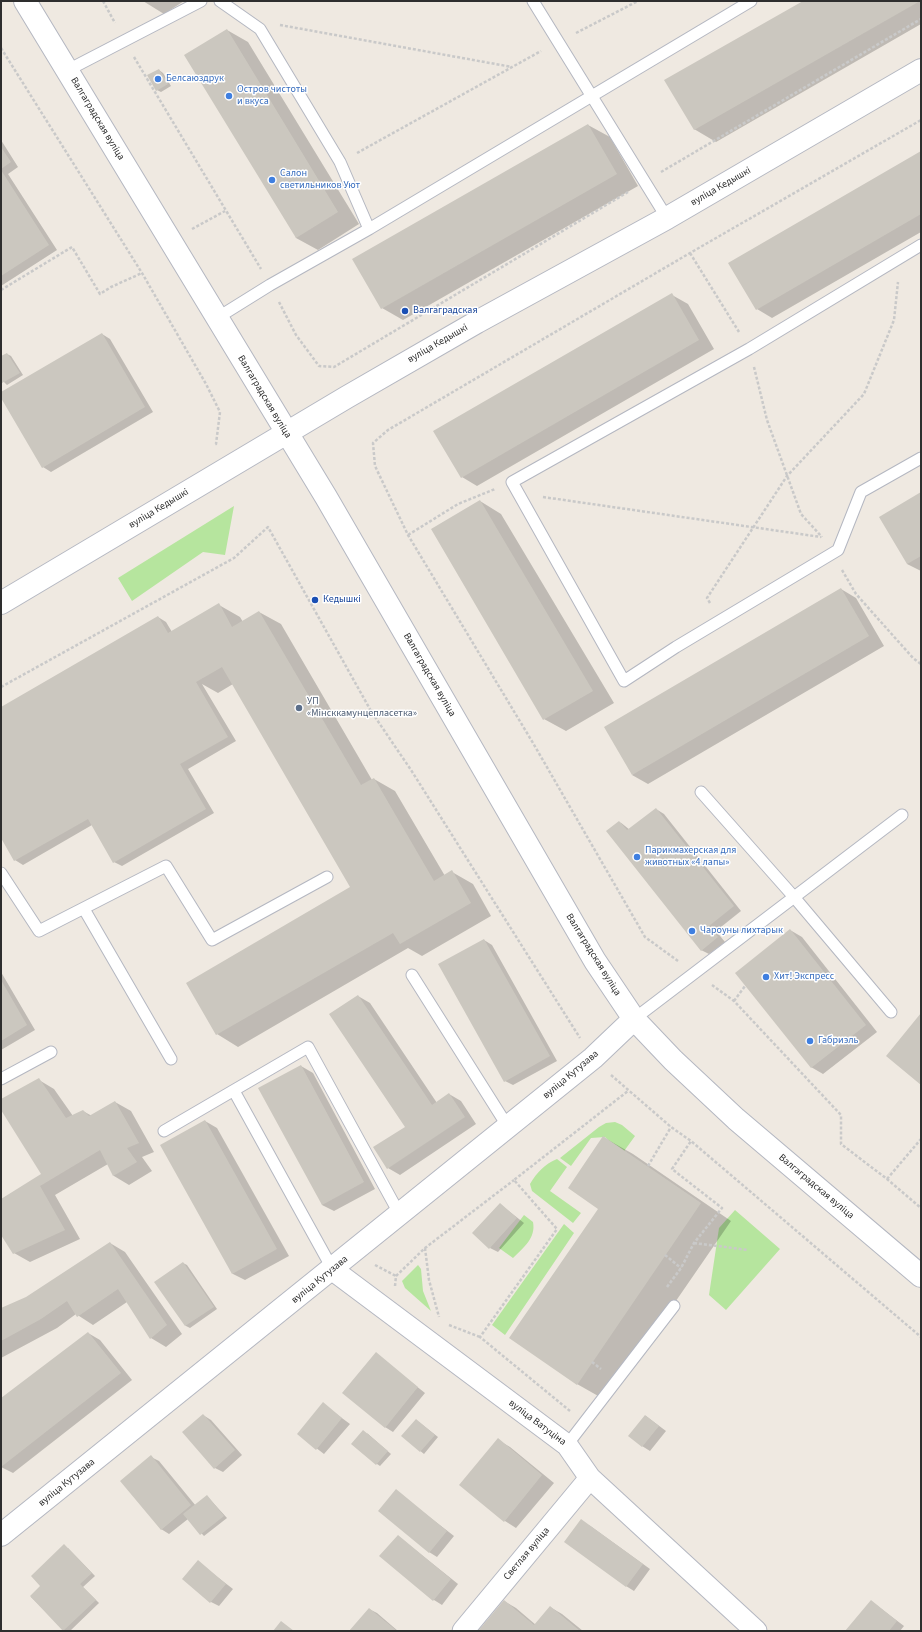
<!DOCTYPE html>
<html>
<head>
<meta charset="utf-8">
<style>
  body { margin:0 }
  #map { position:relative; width:922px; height:1632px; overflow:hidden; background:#efe9e1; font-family:"Source Sans 3",sans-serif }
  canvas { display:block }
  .frame { position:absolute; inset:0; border:2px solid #2e2e2e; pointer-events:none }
</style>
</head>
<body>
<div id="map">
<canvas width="922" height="1632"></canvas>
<div class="frame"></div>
</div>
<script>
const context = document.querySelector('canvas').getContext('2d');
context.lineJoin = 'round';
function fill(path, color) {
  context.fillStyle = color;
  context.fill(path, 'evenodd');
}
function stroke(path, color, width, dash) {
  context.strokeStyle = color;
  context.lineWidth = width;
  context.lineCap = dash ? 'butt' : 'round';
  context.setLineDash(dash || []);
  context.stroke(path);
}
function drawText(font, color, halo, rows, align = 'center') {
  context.font = font + ' "Source Sans 3",sans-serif';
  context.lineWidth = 3;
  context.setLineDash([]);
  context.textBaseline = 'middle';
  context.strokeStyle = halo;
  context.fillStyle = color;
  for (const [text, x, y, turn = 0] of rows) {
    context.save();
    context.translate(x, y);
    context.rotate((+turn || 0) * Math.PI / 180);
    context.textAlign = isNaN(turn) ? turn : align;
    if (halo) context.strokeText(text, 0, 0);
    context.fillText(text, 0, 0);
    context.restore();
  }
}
const green = new Path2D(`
  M234 506 225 555 203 552 132 601 118 578Z
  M615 1122 622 1125 635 1136 622 1154 605 1137 591 1138 571 1166 560 1158 599 1127 606 1123Z
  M557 1159 567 1167 550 1191 581 1213 573 1223 532 1191 530 1184C537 1172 545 1164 557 1159Z
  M735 1210 780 1249 726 1310 709 1295 719 1228Z
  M524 1215 533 1222C536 1238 524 1247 513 1258L499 1248Z
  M564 1224 574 1233 505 1335 492 1325Z
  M418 1265 421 1269 423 1291 431 1311 405 1288 402 1281Z`);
const shadow = new Path2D(`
  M143 1H184L164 14Z
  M804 1H921V24L716 142 694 129Z
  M227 30 248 42 359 224 318 250 296 238Z
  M159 70 163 73 171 86 161 92 157 90Z
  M588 125 610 137 638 186 403 320 382 308Z
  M1 140 18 167 8 174 57 250 1 286Z
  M921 152V232L772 318 757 309Z
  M672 295 688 304 714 349 477 486 462 477Z
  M102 334 110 339 153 412 51 472 43 467 1 393Z
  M7 354 11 356 23 375 7 385 1 379V357Z
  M921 493V571L907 564Z
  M480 501 501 514 614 703 566 731 544 719Z
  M841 589 856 598 884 646 648 784 632 775Z
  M219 605 240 617 243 622 259 612 281 624 372 780 374 779 395 791 445 876 452 872 473 884 491 916 422 956 408 948 238 1047 217 1034 352 888 233 684 218 693 202 684 236 741 188 769 214 813 122 866 114 862 92 825 23 865 15 860 1 836V708L158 617 166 622 172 632Z
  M656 809 664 814 741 911 716 931 725 942 709 954 701 950 620 822 630 830Z
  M790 930 802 937 877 1032 823 1074 811 1067Z
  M484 940 492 945 557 1061 513 1085 505 1081Z
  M1 972 35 1030 1 1050Z
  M358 996 370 1003 437 1103 449 1094 461 1101 476 1124 400 1175 388 1168 406 1127Z
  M301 1066 313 1073 375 1189 334 1211 322 1205Z
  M39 1080 54 1089 73 1116 83 1111 92 1116 115 1102 131 1111 154 1152 142 1157 152 1171 129 1185 114 1176 108 1164 55 1195 80 1239 30 1262 14 1253 1 1233V1197L2 1199 43 1174 1 1108V1100Z
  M205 1121 217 1128 289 1256 245 1280 233 1274 162 1145Z
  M603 1137 633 1154 731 1221 607 1401 577 1384 600 1209Z
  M500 1204 524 1223 498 1252 490 1248Z
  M110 1243 125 1252 182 1334 166 1347 151 1338 127 1302 93 1325 76 1314 57 1328 1 1358V1309L27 1298Z
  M183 1263 187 1265 217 1309 190 1328 186 1326 156 1282Z
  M88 1333 100 1340 132 1380 13 1473 1 1467V1399Z
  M376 1354 425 1393 393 1432 385 1427Z
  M323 1404 350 1424 324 1454 298 1434Z
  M203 1415 211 1420 242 1455 223 1472 215 1468Z
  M646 1416 666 1431 650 1451 642 1446Z
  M419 1422 438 1437 424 1454 402 1436Z
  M367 1433 391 1454 380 1466 377 1464Z
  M498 1440 510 1447 554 1483 516 1528 505 1521Z
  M151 1457 159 1461 196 1506 207 1496 227 1518 204 1536 188 1519 169 1534 161 1529Z
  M396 1491 454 1536 437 1557 429 1552Z
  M589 1525 650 1569 634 1591 626 1586Z
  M398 1536 458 1584 442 1605 434 1600Z
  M68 1548 95 1576 83 1587 99 1603 70 1631H65L31 1597 42 1586Z
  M198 1562 233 1589 219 1606 211 1602Z
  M504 1601 516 1608 536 1625 550 1607 562 1614 583 1631H479Z
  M871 1601 904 1626 900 1631H846Z
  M369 1609 377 1613 398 1631H351Z`);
const building = new Path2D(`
  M803 1H920L694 130 664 80Z
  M227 29 338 212 296 238 184 55Z
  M159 69 168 84 156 91 147 75Z
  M588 124 617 174 381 309 352 259Z
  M1 147 11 162 1 169Z
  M921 151V214L756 310 728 263Z
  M1 170 49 245 1 276Z
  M672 293 699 340 461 478 433 431Z
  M102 333 145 407 42 468 1 398V392Z
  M7 353 20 373 2 383 1 356Z
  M921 492V556L907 564 879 517Z
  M480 500 593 691 543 720 431 529Z
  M841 588 869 636 632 775 604 727Z
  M219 603 232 627 259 611 361 785 374 778 434 881 452 870 471 903 400 944 393 933 216 1035 186 983 350 887 222 667 196 682 228 737 180 764 206 809 113 863 88 819 14 861 1 838V707L158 616 168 633Z
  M656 808 734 906 709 926 718 937 701 951 606 831 619 821 627 830Z
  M790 929 866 1025 811 1068 735 973Z
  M484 939 550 1056 504 1082 438 964Z
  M1 980 27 1025 1 1041Z
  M358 995 432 1105 449 1093 465 1117 387 1169 373 1147 405 1127 329 1014Z
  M921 1013V1085L886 1056Z
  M301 1065 364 1182 322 1205 258 1088Z
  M39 1078 66 1118 83 1110 89 1116 115 1101 139 1143 127 1148 137 1162 113 1176 100 1150 40 1186 65 1230 13 1254 1 1235V1199L41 1174 1 1110V1099Z
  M205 1120 277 1249 232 1274 160 1145Z
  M603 1136 701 1203 577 1385 509 1338 598 1209 568 1188Z
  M500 1203 517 1218 489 1249 472 1233Z
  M110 1242 167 1325 150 1339 118 1289 77 1317 67 1301 41 1319 1 1341V1308L26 1297Z
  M183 1262 214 1307 185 1326 154 1282Z
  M88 1332 121 1373 1 1467V1398Z
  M376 1352 418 1387 385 1428 342 1393Z
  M323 1402 342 1418 316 1450 297 1434Z
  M203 1414 235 1450 214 1469 182 1432Z
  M645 1415 659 1426 642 1447 628 1436Z
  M416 1419 435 1435 420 1452 401 1436Z
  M363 1430 388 1451 376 1465 351 1444Z
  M498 1438 542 1475 504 1522 459 1485Z
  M151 1455 191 1505 161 1530 120 1481Z
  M396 1489 447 1531 429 1553 378 1511Z
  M207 1495 224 1516 200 1535 183 1514Z
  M581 1519 643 1564 626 1587 564 1542Z
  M398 1535 451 1579 433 1601 379 1556Z
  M64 1544 92 1573 80 1584 96 1600 63 1631 30 1596 40 1586 31 1576Z
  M198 1560 226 1584 210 1603 182 1579Z
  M504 1600 534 1625 550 1606 580 1631H478Z
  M871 1600 897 1621 889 1631H845Z
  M369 1608 397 1631H349Z
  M281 1621 294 1631H273Z`);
const path = new Path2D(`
  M103 1 115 23
  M280 25 512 67
  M576 33 638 1
  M1 48 142 273 206 384 220 412 216 444 214 445
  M134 57 261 269
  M357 153 541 51
  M661 172 921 19
  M192 229 225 211
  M690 253 739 332
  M1 290 72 247 100 294 111 287 142 273
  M279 302 296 335 319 366 334 367 628 192
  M754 367 767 420 801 514 822 537
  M543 497 821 537
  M408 535 458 504 495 489
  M842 570 856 594 913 658 921 664
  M710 603 707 598 787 476 864 394 894 320 898 282
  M1 687 234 558 268 527 371 711 411 770 580 1038
  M678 961 645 937 533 743 408 535 375 466 373 443 388 430 690 253 921 120
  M712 985 734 1001 841 1115V1144L887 1179 921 1208
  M734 1001 745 986
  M611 1075 671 1127 691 1141 921 1337
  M648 1166 671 1127
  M887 1179 921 1139
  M694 1243 748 1250
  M425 1248 429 1280 439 1317
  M665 1255 681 1268
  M375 1265 396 1276
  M395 1286 396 1276 425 1248 514 1180
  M667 1287 681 1268 694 1243 722 1208 672 1169 691 1141
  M449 1325 480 1337
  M592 1362 601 1369
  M570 1411 480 1337 557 1229 514 1180 628 1091`);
const lane = new Path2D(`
  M220 1 260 29 340 162 369 229
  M533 1 667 218
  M68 70 201 1
  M921 245 749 349 512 482 624 681 676 647 838 550 861 492 921 458
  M217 318 270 285 369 229 751 1
  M701 792 794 897 891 1012
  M1 873 39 931 166 866 212 940 327 877
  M84 909 171 1059
  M412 975 508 1127
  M634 1019 902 815
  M1 1079 51 1052
  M234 1091 333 1270
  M164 1131 308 1047 400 1215
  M567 1445 674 1306`);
const street = new Path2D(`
  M333 1270 567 1445 590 1478 756 1631
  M463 1631 590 1478`);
const secondary = new Path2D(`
  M25 1 326 497 595 961 634 1019 673 1060 736 1119 921 1276
  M1 603 347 397 477 322 667 218 921 70
  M1 1535 593 1058 634 1019`);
const markers = [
  [158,79,4,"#3f7fe0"],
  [229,96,4,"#3f7fe0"],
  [272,180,4,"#3f7fe0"],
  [405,311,4,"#1a4fb4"],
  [315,600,4,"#1a4fb4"],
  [299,708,4,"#5c6f8a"],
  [637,857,4,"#3f7fe0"],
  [692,931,4,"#3f7fe0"],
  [766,977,4,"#3f7fe0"],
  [810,1041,4,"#3f7fe0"]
];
const shopNames = [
  ["Белсаюздрук",166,79],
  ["Остров чистоты",237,90],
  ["и вкуса",237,102],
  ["Салон",280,174],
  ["светильников Уют",280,186],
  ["Парикмахерская для",645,851],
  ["животных «4 лапы»",645,863],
  ["Чароуны лихтарык",700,931],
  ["Хит! Экспресс",774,977],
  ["Габриэль",818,1041]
];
const streetNames = [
  ["Валгаградская вуліца",97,119,59],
  ["вуліца Кедышкі",721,187,-30],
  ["вуліца Кедышкі",438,344,-30],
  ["Валгаградская вуліца",264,397,59],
  ["вуліца Кедышкі",159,509,-31],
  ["Валгаградская вуліца",429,675,60],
  ["Валгаградская вуліца",593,955,58],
  ["вуліца Кутузава",571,1075,-40],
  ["Валгаградская вуліца",816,1187,40],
  ["вуліца Кутузава",320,1280,-39],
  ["вуліца Ватуціна",537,1423,37],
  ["вуліца Кутузава",67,1483,-39],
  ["Светлая вуліца",527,1554,-50]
];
const transitNames = [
  ["Валгаградская",413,311],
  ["Кедышкі",323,600]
];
const serviceNames = [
  ["УП",307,702],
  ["«Мінсккамунцепласетка»",307,714]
];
fill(green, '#b6e59e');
fill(shadow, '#0003');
fill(building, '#cbc7bf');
stroke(lane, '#b4b7c1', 13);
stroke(street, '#b4b7c1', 23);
stroke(secondary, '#b4b7c1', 24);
stroke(path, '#c9c9c9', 2.5, [3, 2]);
stroke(lane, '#fff', 11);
stroke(street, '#fff', 21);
stroke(secondary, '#fff', 22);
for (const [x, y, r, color] of markers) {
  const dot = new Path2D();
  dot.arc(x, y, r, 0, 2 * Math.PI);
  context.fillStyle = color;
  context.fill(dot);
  stroke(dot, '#fff', 1.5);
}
drawText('10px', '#366cbe', '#fff', shopNames, 'left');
drawText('10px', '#2e2e2e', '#fff', streetNames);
drawText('10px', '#164399', '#fff', transitNames, 'left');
drawText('10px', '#4e5e75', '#fff', serviceNames, 'left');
</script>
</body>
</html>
